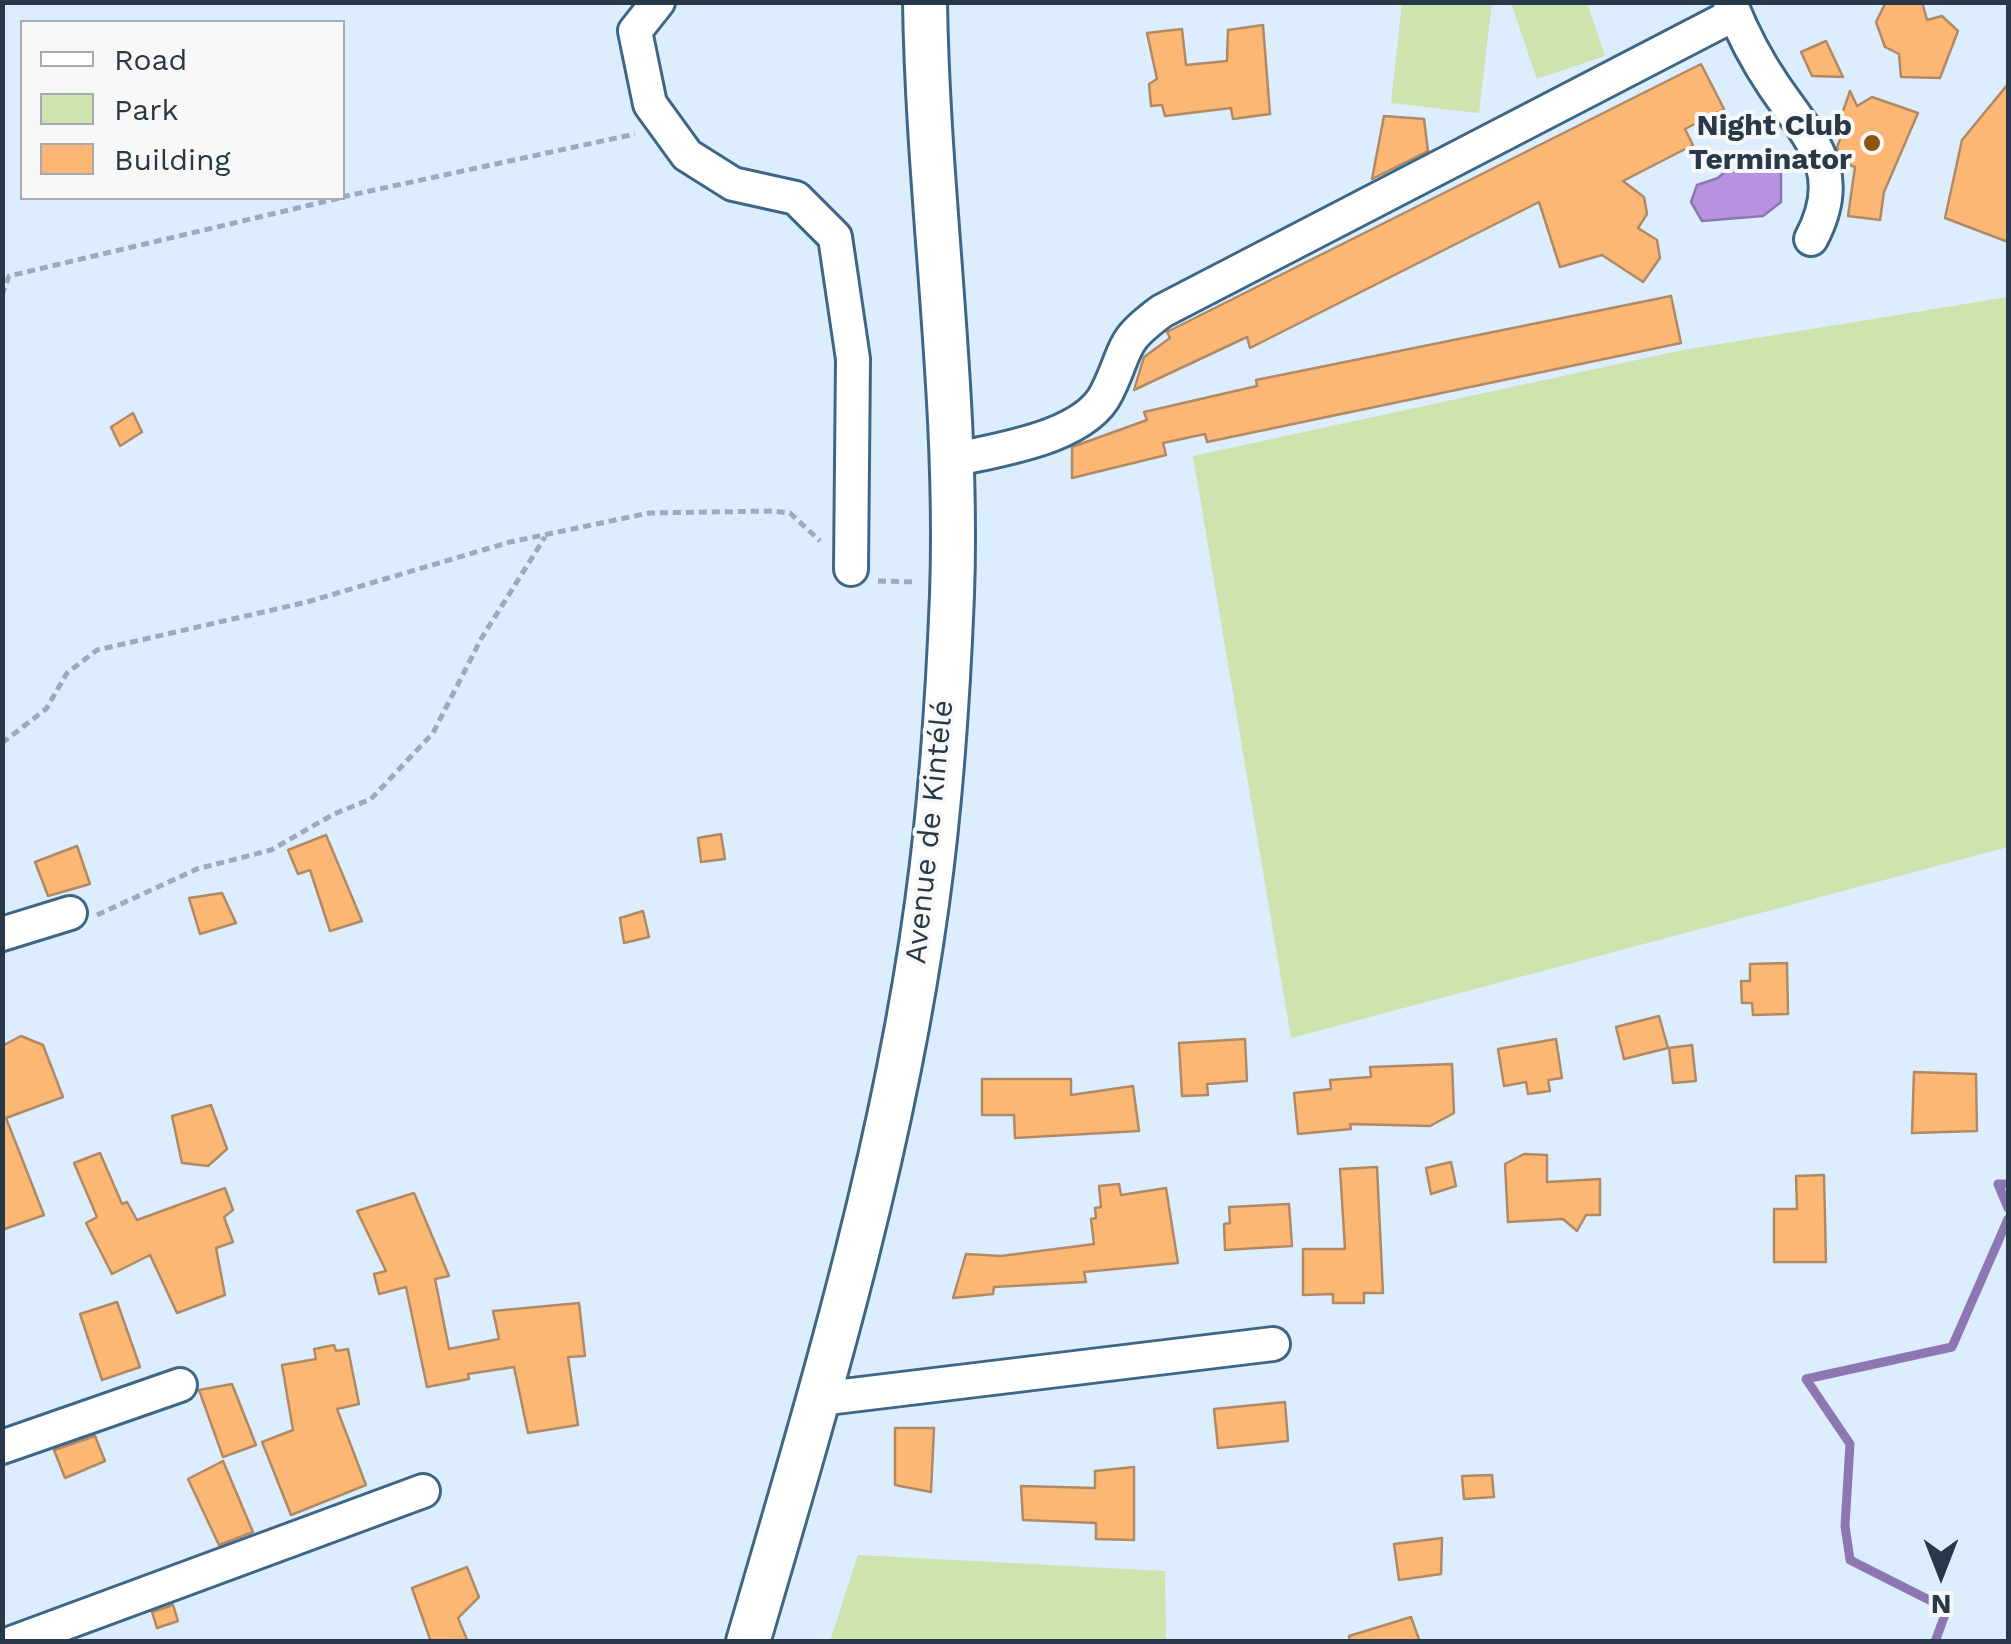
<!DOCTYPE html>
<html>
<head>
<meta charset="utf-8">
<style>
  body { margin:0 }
  #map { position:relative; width:2011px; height:1644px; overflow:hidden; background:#dcedfd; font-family:"Work Sans",sans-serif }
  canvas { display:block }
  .frame { position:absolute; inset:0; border:5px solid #273948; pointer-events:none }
  .legend { position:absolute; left:20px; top:20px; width:325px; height:180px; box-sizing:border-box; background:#f8f8f8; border:2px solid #a4acb2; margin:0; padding:12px 18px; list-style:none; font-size:30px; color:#273948 }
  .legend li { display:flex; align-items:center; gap:20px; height:50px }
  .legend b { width:50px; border:2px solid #a4acb2 }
  .north { position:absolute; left:1891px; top:1524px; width:100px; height:100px; -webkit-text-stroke:8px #f8f8f8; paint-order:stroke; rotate:180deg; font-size:28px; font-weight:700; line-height:40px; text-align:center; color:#273948 }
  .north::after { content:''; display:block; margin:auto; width:35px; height:45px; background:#273948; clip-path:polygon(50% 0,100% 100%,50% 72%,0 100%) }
</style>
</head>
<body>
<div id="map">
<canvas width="2011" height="1644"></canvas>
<div class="frame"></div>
<ul class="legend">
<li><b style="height:12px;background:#fff"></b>Road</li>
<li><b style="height:28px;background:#cee3ad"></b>Park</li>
<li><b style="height:28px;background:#fbb773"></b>Building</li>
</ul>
<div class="north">N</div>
</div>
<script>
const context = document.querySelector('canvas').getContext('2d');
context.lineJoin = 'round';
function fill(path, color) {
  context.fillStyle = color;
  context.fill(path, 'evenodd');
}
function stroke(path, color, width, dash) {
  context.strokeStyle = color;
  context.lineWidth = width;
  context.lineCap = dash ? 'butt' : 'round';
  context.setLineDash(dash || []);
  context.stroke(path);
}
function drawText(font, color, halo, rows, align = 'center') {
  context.font = font + ' "Work Sans",sans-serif';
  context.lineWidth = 8;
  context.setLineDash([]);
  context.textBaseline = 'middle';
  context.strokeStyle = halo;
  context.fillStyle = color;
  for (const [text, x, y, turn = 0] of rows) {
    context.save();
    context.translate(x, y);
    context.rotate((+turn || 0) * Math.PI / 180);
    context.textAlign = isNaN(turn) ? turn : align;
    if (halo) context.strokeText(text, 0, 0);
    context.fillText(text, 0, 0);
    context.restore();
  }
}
const green = new Path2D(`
  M1402 3H1492L1479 113 1391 103Z
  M1511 3H1587L1605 56 1537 79Z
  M2008 297V847L1291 1038 1193 456 1683 350Z
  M858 1555 1165 1571 1166 1641H830Z`);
const water = new Path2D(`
  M1744 154 1767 157 1781 169V202L1763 216 1702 221 1691 202 1697 185 1718 178Z`);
const stream = new Path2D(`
  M2008 1184H1998L2008 1208
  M1935 1642 1947 1609 1850 1560 1845 1526 1850 1444 1806 1379 1952 1347 2008 1219`);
const building = new Path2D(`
  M1886 2H1922L1927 20 1942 16 1958 31 1940 78 1901 77 1899 54 1885 47 1876 22Z
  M1263 25 1270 114 1233 119 1231 108 1165 116 1162 105 1151 106 1149 84 1157 79 1147 33 1182 29 1186 65 1227 61 1228 30Z
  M1826 41 1843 77 1812 76 1801 52Z
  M1701 64 1724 109 1685 129 1693 145 1623 181 1644 197 1647 214 1638 228 1657 240 1660 258 1643 282 1602 255 1560 267 1539 202 1250 348 1247 337 1134 390 1144 357 1170 338 1167 332Z
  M2008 84V242L1945 218 1962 140Z
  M1850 91 1857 106 1872 97 1918 113 1884 192 1880 220 1848 216 1855 167 1842 162 1837 147 1845 127 1831 124 1841 117Z
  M1384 116 1424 119 1428 151 1372 179Z
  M1671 296 1681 343 1207 442 1205 434 1163 443 1166 455 1072 478V447L1147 420 1144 412 1257 386 1256 380Z
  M133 413 142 432 120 446 111 427Z
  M721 834 725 859 701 862 698 838Z
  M326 835 362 921 330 931 310 870 298 874 288 850Z
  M77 846 90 884 48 896 35 862Z
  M222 893 236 923 200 934 189 898Z
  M643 911 649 937 624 943 620 918Z
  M1787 963 1788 1014 1753 1015 1752 1003H1742L1741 981H1750V964Z
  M1659 1016 1668 1048 1624 1059 1616 1027Z
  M21 1036 43 1045 63 1097 6 1118 44 1215 2 1230V1046Z
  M1245 1039 1247 1081 1207 1084 1208 1095 1182 1096 1179 1043Z
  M1556 1039 1562 1078 1548 1080 1550 1091 1528 1094 1526 1082 1504 1086 1498 1049Z
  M1692 1045 1696 1081 1673 1083 1669 1048Z
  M1452 1064 1454 1113 1430 1126 1350 1124 1351 1129 1298 1134 1294 1093 1331 1089 1330 1080 1371 1077 1370 1067Z
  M1914 1072 1976 1074 1977 1131 1912 1133Z
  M982 1079H1071V1095L1133 1086 1139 1131 1015 1138 1014 1115H982Z
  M211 1105 227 1149 208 1166 182 1163 172 1116Z
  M100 1153 122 1204 127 1202 137 1220 225 1188 233 1210 224 1217 233 1242 216 1248 225 1295 177 1313 150 1255 112 1274 86 1223 97 1217 74 1163Z
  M1524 1154 1547 1155V1182L1600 1179V1215H1586L1577 1231 1563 1219 1508 1222 1505 1164Z
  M1451 1162 1456 1186 1431 1194 1426 1168Z
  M1377 1167 1383 1293H1364V1303H1333V1294L1303 1295V1249H1345L1340 1169Z
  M1824 1175 1826 1262H1774V1209H1797L1796 1176Z
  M1119 1184 1121 1195 1166 1188 1178 1263 1084 1272 1086 1282 994 1287 993 1294 953 1298 966 1254 1001 1256 1094 1244 1091 1219 1096 1218 1095 1208 1101 1207 1099 1186Z
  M414 1193 449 1276 435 1279 449 1349 499 1339 493 1311 579 1303 585 1356 568 1357 578 1425 528 1433 514 1367 468 1374 469 1379 427 1387 406 1287 379 1294 374 1274 386 1271 357 1211Z
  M1289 1204 1292 1246 1225 1250 1224 1224 1230 1223 1229 1207Z
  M117 1302 140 1367 102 1380 80 1314Z
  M334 1345 336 1351 348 1349 359 1404 337 1409 366 1485 291 1515 262 1442 293 1430 282 1365 316 1359 314 1349Z
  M232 1384 256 1445 223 1457 199 1390Z
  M1285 1402 1288 1441 1218 1448 1214 1409Z
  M895 1428H934L931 1492 895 1485Z
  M95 1436 105 1461 65 1478 54 1450Z
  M223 1461 253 1532 219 1545 188 1479Z
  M1134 1467V1540L1096 1539V1523L1023 1520 1021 1486 1095 1488V1471Z
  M1492 1475 1494 1497 1464 1499 1462 1476Z
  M1442 1538 1441 1574 1399 1580 1394 1544Z
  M467 1567 479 1597 458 1618 468 1642H431L412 1588Z
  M173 1605 178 1621 157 1628 152 1612Z
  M1411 1617 1420 1642H1350L1349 1636Z`);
const path = new Path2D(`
  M342 197 635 134
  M2 295 9 276 340 198
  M878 581 917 582
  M2 743 46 709 67 673 97 650 307 602 510 542 649 513 772 511 790 513 820 541
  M97 915 197 869 271 850 334 814 371 799 433 733 481 639 545 537`);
const minor = new Path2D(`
  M658 2 635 31 650 104 687 155 733 184 796 198 835 237 853 359 851 569
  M1730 2C1741 30 1757 61 1774 86 1811 140 1847 172 1811 239
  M948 461C994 450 1085 439 1107 392 1129 348 1117 344 1162 311L1735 14
  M2 934 70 913
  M819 1399 1273 1344
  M2 1447 180 1385
  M14 1642 423 1491`);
const major = new Path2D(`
  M748 1642C819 1399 893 1154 927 903 941 802 948 697 952 595 959 397 928 200 925 2`);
const markers = [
  [1872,143,10,"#8d540b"]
];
const poiNames = [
  ["Night Club",1852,126],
  ["Terminator",1852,160]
];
const streetNames = [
  ["Avenue de Kintélé",930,832,-84]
];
fill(green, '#cee3ad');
fill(water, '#b792e0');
stroke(water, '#8c77b2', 2.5);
stroke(stream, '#8c77b2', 9);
fill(building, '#fbb773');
stroke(building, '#b18a65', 2.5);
stroke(minor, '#3e6687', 38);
stroke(major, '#3e6687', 48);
stroke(path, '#9aabbb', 5, [8, 5]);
stroke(minor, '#fff', 32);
stroke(major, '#fff', 42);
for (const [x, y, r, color] of markers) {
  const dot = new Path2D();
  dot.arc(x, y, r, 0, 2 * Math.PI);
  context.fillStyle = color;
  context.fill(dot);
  stroke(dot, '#f8f8f8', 4);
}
drawText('bold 30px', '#273948', '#f8f8f8', poiNames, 'right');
drawText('30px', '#273948', '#f8f8f8', streetNames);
</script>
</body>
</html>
